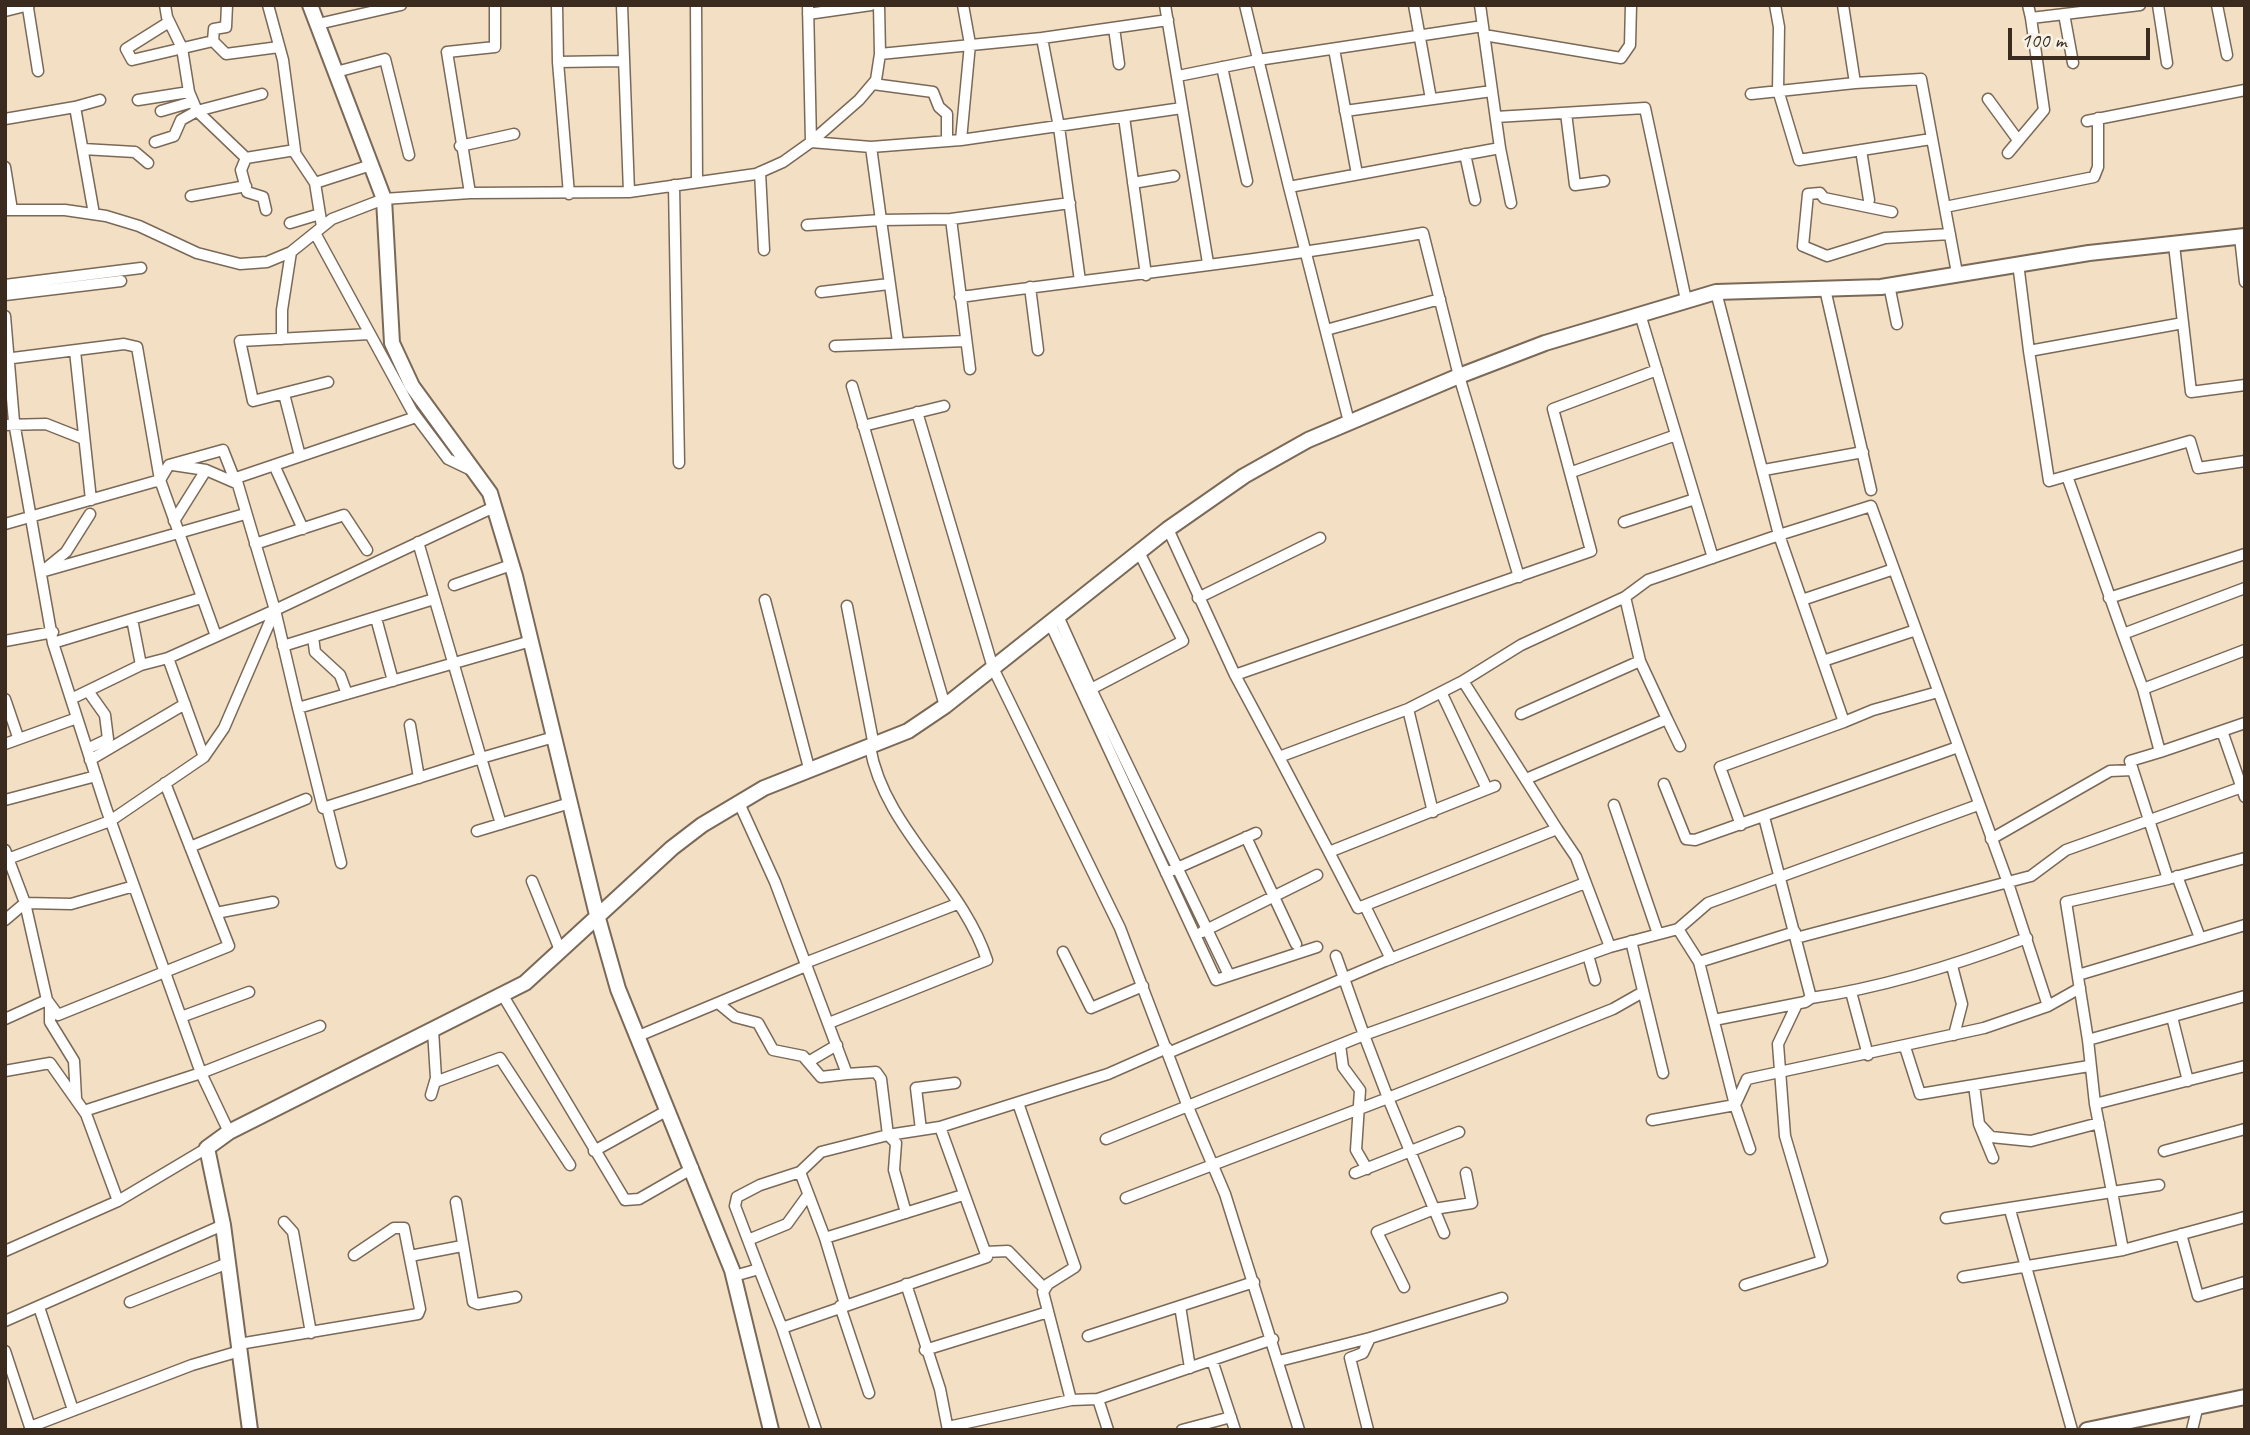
<!DOCTYPE html>
<html>
<head>
<meta charset="utf-8">
<style>
  body { margin:0 }
  #map { position:relative; width:2250px; height:1435px; overflow:hidden; background:#f2dfc4; font-family:Caveat,sans-serif }
  canvas { display:block }
  .frame { position:absolute; inset:0; border:7px solid #3b2a1e; pointer-events:none }
  .scale { position:absolute; left:2008px; top:28px; width:142px; height:32px; box-sizing:border-box; border:4px solid #3b2a1e; border-top:0; padding-left:9px; font-size:21px; line-height:24px; white-space:nowrap; color:#3b2a1e; -webkit-text-stroke:5px #f7f3e8; paint-order:stroke }
</style>
</head>
<body>
<div id="map">
<canvas width="2250" height="1435"></canvas>
<div class="frame"></div>
<div class="scale">100 m</div>
</div>
<script>
const context = document.querySelector('canvas').getContext('2d');
context.lineJoin = 'round';
function stroke(path, color, width, dash) {
  context.strokeStyle = color;
  context.lineWidth = width;
  context.lineCap = dash ? 'butt' : 'round';
  context.setLineDash(dash || []);
  context.stroke(path);
}
const street = new Path2D(`
  M165 5 167 17 182 48 189 92 197 111 246 158 295 150 283 60 268 5
  M227 5 226 27 214 29 213 41 226 54 279 47
  M557 5 558 62 569 194
  M696 5 697 182
  M808 5 811 142 871 147 881 220 951 219 970 369
  M1165 5 1208 263
  M1245 5 1289 187
  M1414 5 1431 99
  M1775 5 1779 27 1778 90 1799 160 1931 139
  M1843 5 1855 83 1921 79 1957 273
  M2028 5 2031 18 2140 5
  M2158 5 2167 63
  M2217 5 2227 55
  M28 8 38 71
  M5 11 29 5
  M808 14 871 5
  M2064 14 2073 63
  M169 22 126 49 132 60 213 41
  M318 24 401 5
  M1114 28 1119 64
  M1484 35 1621 58 1630 45 1631 5
  M1042 38 1168 20
  M1334 49 1357 174
  M880 54 1042 38 1059 127 1080 281
  M558 62 622 61
  M1222 67 1247 181
  M336 72 385 59 409 155
  M1178 76 1258 60 1483 26
  M873 84 933 92 939 107 947 114V141
  M1751 94 1855 83
  M1988 99 2018 140
  M138 100 189 92
  M75 107 100 100
  M161 111 192 102
  M1345 111 1492 91
  M1566 113 1575 185 1604 181
  M1124 117 1146 275
  M1496 117 1645 108 1686 300
  M5 119 75 107 94 214
  M2087 121 2245 90
  M961 140 970 44 963 5
  M155 142 174 136 181 120 197 111 262 94
  M460 146 514 134
  M871 147 961 140 1182 108
  M1500 148 1511 203
  M83 149 135 152 148 163
  M293 150 315 183 322 227
  M1861 150 1869 200
  M2008 153 2044 110 2031 18
  M1465 154 1475 200
  M246 158 241 170 247 192 263 197 266 210
  M5 167 12 210
  M760 172 764 250
  M315 183 371 165
  M1133 183 1174 176
  M674 185 679 463
  M629 192 756 174 783 162 811 142 859 100 876 80 880 54 879 5
  M470 193 447 52 495 47V5
  M191 196 246 186
  M1945 207 2094 177 2098 167V118
  M5 210H65L106 216 139 226 197 253 240 264 267 262 291 252 332 219 384 199 470 193 629 192 622 5
  M1892 212 1824 198 1820 193 1808 194 1803 246 1827 256 1885 238 1950 234
  M951 219 1070 203
  M290 223 320 214
  M807 225 881 220 898 342
  M315 233 412 411 448 459 471 470
  M2240 237 2245 282
  M2174 245 2191 392 2245 385
  M2018 263 2029 351 2183 323
  M5 285 141 268
  M1889 285 1897 324
  M1030 287 1038 350
  M1825 289 1871 490
  M821 292 889 284
  M5 295 121 281
  M960 297C1114 276 1269 260 1423 233L1459 376 1519 577
  M1640 314 1713 558
  M5 316 14 422 53 643 106 808 201 1073 229 1132
  M1326 330 1440 299
  M282 339V310L291 252
  M835 346 966 341
  M75 351 91 500
  M2029 351 2049 481 2190 441 2198 468 2245 461
  M5 359 124 344 137 347 160 480 216 636
  M328 382 253 401 240 341 370 334
  M852 386 945 706
  M284 394 300 456
  M917 412 993 668 1120 928 1188 1107 1225 1194 1299 1430
  M416 417 236 478 275 610 494 507
  M1349 422 1289 187 1500 148 1480 5
  M5 425 46 424 84 439
  M863 426 944 406
  M173 465 206 470 236 483
  M274 465 303 529
  M1764 470 1863 452
  M1572 472 1676 435
  M2067 476 2123 634
  M174 521 206 470
  M1624 522 1695 499
  M5 524 160 480 169 465 223 450 236 483
  M1168 529 1235 675 1279 757 1408 709 1463 681 1521 645 1625 597
  M418 542 481 758 554 737
  M255 544 344 515 367 550
  M1139 552 1183 641 1091 689 1228 973
  M44 570 66 552 90 514
  M41 572 245 514
  M454 585 511 565
  M2245 588 2123 634 2143 689 2160 752 2245 723
  M1198 598 1320 538
  M2109 598 2245 554
  M765 600 809 768
  M1802 600 1894 569
  M847 606 874 746
  M275 610 298 708 531 641
  M1058 616 1091 689
  M376 618 393 681
  M132 619 141 665
  M1050 623 1216 980 1317 947
  M313 637 315 652 340 675 347 694
  M5 641 53 632
  M53 643 201 598
  M283 646 434 599
  M1823 661 1916 630
  M1235 675 1591 551 1553 409 1657 370
  M1463 681 1557 829
  M2143 689 2245 650
  M1441 692 1487 789
  M5 699 18 737
  M71 699 141 665 168 658
  M298 708 323 808 481 758 501 824
  M1408 709 1433 812
  M1521 714 1640 661
  M1667 719 1680 746
  M1844 722 1873 710 1938 692
  M410 725 419 778
  M2222 731 2245 797
  M5 744 77 718
  M87 749 108 739 105 715 88 691
  M2160 752 2130 761 2168 879 2245 858
  M204 757 168 658 275 610
  M1279 757 1329 852 1495 786
  M90 760 185 704
  M1526 779 1667 719 1640 661 1625 597 1648 580 1779 535 1716 292
  M1664 784 1686 839 1695 840 1958 747
  M5 800 96 776
  M739 803 775 882 847 1074 876 1072 881 1079 888 1135 896 1143 894 1170 906 1213
  M1614 805 1658 934
  M327 807 341 863
  M1764 817 1811 998
  M1741 825 1720 767 1844 722 1779 535 1871 506 2007 880 2048 1006 1984 1028 1747 1079 1735 1105 1750 1149
  M477 831 570 803
  M1246 837 1296 944
  M1991 839 2110 771 2133 770
  M190 847 306 799
  M5 850 25 903 47 1000 58 1015 229 946 165 783
  M1329 852 1358 908 1557 829 1576 857 1610 947 1364 1035 1336 956
  M5 860 110 821 204 757 224 728 275 610
  M1166 873 1256 833
  M2177 876 2200 938
  M532 881 560 950
  M1365 906 1391 959
  M216 913 273 902
  M5 920 25 903 71 904 134 886
  M1678 929 1708 903 1978 805
  M1202 932 1317 875
  M1796 938 2031 876 2066 850 2245 786
  M1631 941 1663 1073
  M1610 947 1678 929 1699 962 1795 932
  M1063 952 1091 1008 1143 986
  M1588 955 1595 980
  M805 963 957 904
  M1952 966 1962 1004 1954 1035
  M2078 975 2245 925
  M1851 992 1868 1055
  M502 994 625 1200 639 1199 693 1168
  M718 1003 735 1017 758 1023 773 1050 803 1056 821 1077 847 1074
  M50 1004V1022L74 1061 76 1098
  M2048 1006 2080 988
  M181 1017 249 992
  M2172 1017 2188 1081
  M5 1019 47 1000
  M1714 1020 1805 1002 1811 998C1886 987 1956 965 2027 938
  M829 1023 987 960C962 883 884 828 870 747
  M636 1037 806 966
  M2088 1040 2066 902 2168 879
  M1340 1045 1343 1067 1360 1090 1356 1150 1367 1169
  M1905 1047 1920 1094 2089 1066
  M1168 1053 1385 961 1585 883
  M808 1062 837 1045
  M5 1071 50 1063 86 1114 118 1201
  M435 1082 500 1058 570 1165
  M1974 1085 1979 1124 1993 1158
  M431 1095 436 1078 433 1030
  M1018 1103 1075 1267 1048 1284 1043 1292 1071 1400
  M2095 1104 2245 1066
  M84 1111 201 1073 320 1026
  M1652 1120 1735 1105 1699 962
  M1979 1124 1991 1137 2031 1141 2099 1123
  M921 1130 916 1088 955 1083
  M1106 1139 1364 1035 1388 1098 1126 1198
  M594 1151 668 1110
  M2164 1151 2245 1129
  M800 1172 825 1238 845 1304
  M1355 1173 1459 1132
  M2159 1185 2112 1192 2095 1104 2088 1040 2245 996
  M456 1202 473 1302 478 1304 516 1297
  M2010 1210 2072 1430
  M1946 1218 2112 1192 2123 1250
  M284 1222 293 1232 311 1333
  M1444 1233 1388 1098 1613 1009 1643 992
  M2181 1234 2198 1296 2245 1282
  M825 1238 963 1195
  M748 1240 787 1224 808 1195
  M5 1251 118 1201 207 1148
  M985 1252 1008 1251 1044 1288
  M410 1256 462 1246
  M759 1269 735 1206 737 1197 760 1185 800 1172 821 1152 888 1135 940 1127
  M734 1276 759 1269 782 1328 987 1257 940 1127 1108 1074 1167 1048
  M1963 1277 2123 1250 2245 1217
  M906 1284 940 1389 948 1430
  M1745 1285 1822 1261 1785 1136 1778 1044 1797 1004
  M1404 1287 1377 1232 1434 1209 1472 1203 1466 1173
  M130 1302 228 1263
  M840 1306 869 1393
  M1180 1306 1190 1368
  M39 1307 73 1410
  M5 1321 223 1225
  M782 1328 816 1430
  M1088 1336 1254 1282
  M239 1344 418 1314 420 1309 404 1228H394L354 1255
  M925 1350 1048 1312
  M5 1351 31 1430
  M1212 1360 1235 1430
  M1279 1361 1370 1338
  M1098 1399 1108 1430
  M30 1427 192 1365 240 1351
  M948 1427 1071 1400 1098 1399 1273 1339
  M1182 1430 1231 1417
  M1368 1430 1350 1358 1363 1353 1370 1338 1502 1298
  M2192 1430 2198 1405`);
const secondary = new Path2D(`
  M310 5 384 199 392 343 412 386 490 493 515 576 597 915 618 989 732 1270 771 1430
  M250 1430 223 1225 207 1148 229 1132 525 983 672 848 702 825 764 788 908 731 945 706 1168 529 1244 476 1308 440 1459 376 1545 343 1716 292 1881 287 2089 253 2245 236
  M2087 1430 2245 1397`);
stroke(street, '#7b6958', 13);
stroke(secondary, '#7b6958', 18);
stroke(street, '#fff', 10);
stroke(secondary, '#fff', 14);
</script>
</body>
</html>
